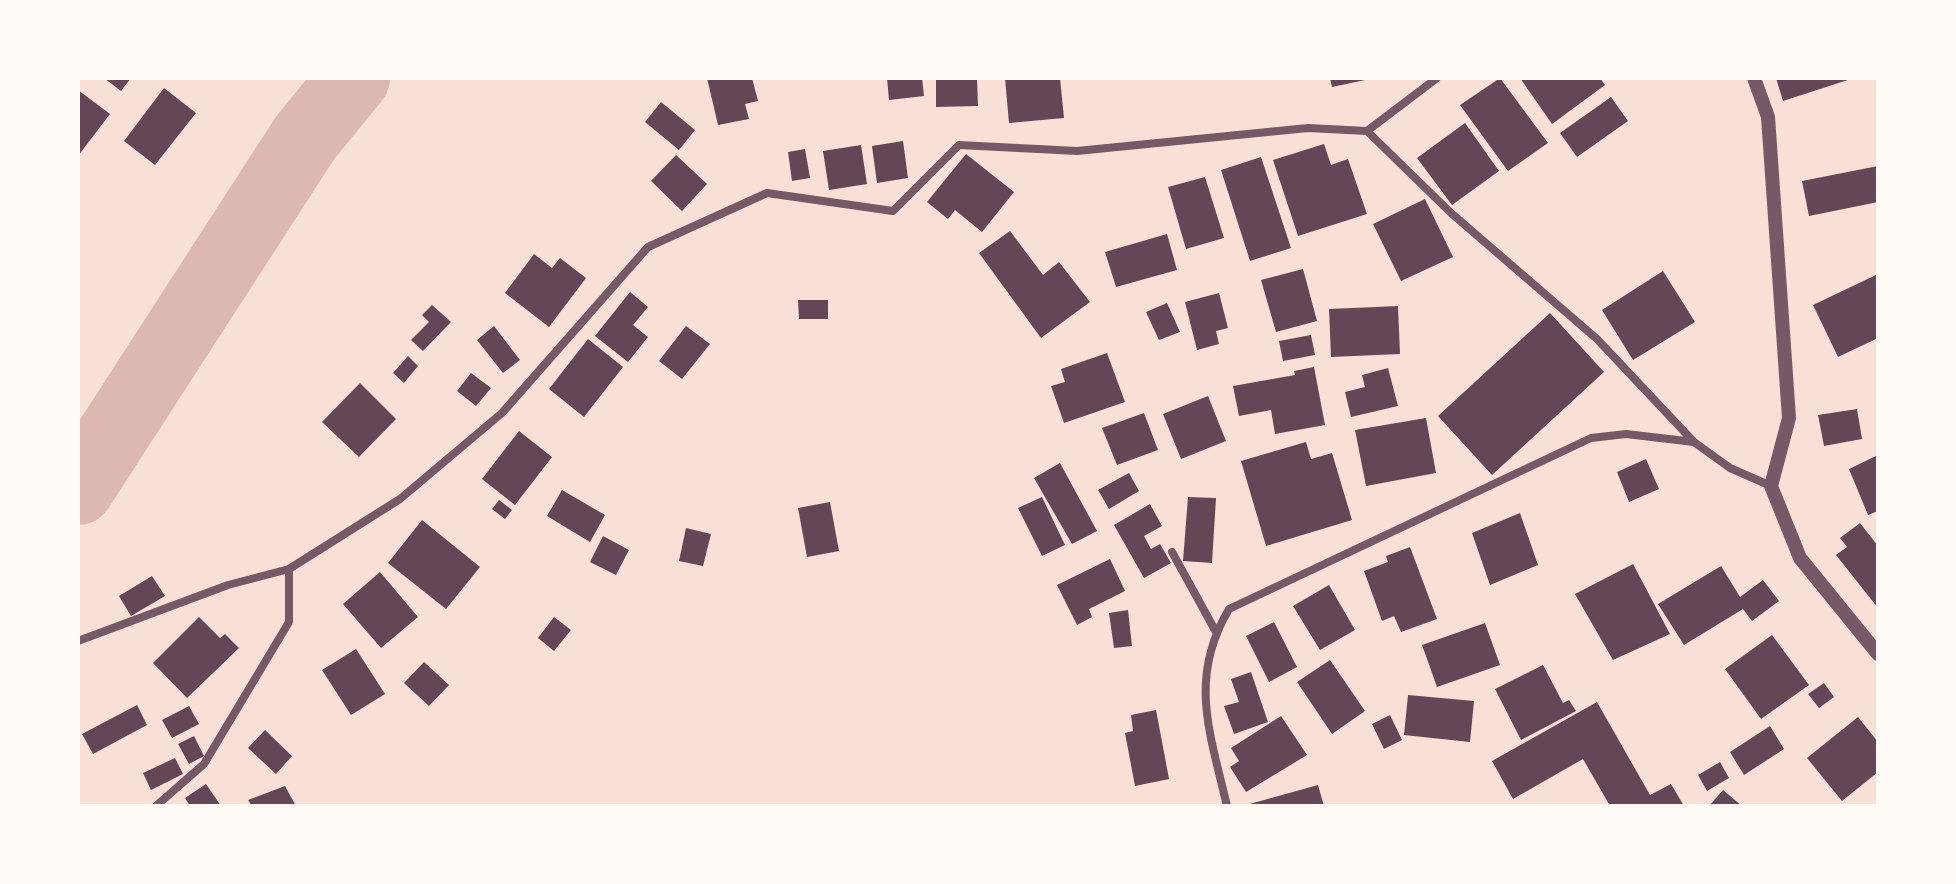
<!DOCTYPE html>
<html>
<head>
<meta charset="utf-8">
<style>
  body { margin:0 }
  #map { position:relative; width:1956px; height:884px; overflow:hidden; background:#f7e1d7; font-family:Helvetica,sans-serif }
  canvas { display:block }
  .frame { position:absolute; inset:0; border:80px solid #fffaf5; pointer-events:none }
</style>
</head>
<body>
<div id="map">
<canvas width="1956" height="884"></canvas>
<div class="frame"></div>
</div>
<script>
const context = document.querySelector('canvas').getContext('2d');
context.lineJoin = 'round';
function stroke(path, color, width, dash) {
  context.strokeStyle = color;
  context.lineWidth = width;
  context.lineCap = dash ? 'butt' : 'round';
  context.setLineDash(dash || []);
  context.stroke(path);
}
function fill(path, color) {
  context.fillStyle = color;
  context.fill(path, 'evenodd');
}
const river = new Path2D(`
  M78 489 305 138 354 78`);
const building = new Path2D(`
  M104 78H131L121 91Z
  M707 78H752L758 101 745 104 749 119 718 125Z
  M887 78H922L924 96 889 100Z
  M936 78H977L978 106 936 107Z
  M1005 78H1060L1064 118 1009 123Z
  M1330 78H1370V79L1332 87Z
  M1500 78 1548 143 1508 171 1460 105Z
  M1520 78H1600L1605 85 1552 124Z
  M1776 78H1851V79L1783 101Z
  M164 88 196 113 155 165 124 141Z
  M78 90 110 114 78 156Z
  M1611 97 1628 121 1577 157 1560 133Z
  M661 102 695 130 679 150 645 122Z
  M1465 123 1499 171 1452 205 1417 158Z
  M903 141 908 178 877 183 872 146Z
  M1324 144 1331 165 1348 159 1367 214 1298 236 1273 160Z
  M861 145 867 184 829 190 823 151Z
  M805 149 810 178 792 181 788 152Z
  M966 154 1014 192 982 232 955 210 948 219 927 202Z
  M676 155 707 184 682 211 651 181Z
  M1261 157 1291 248 1250 261 1221 170Z
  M1878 166V202L1809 216 1802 181Z
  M1205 177 1224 238 1186 249 1168 187Z
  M1425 199 1453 257 1401 281 1373 224Z
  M1010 231 1043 275 1059 262 1090 302 1041 338 979 253Z
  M1167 234 1177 270 1116 287 1105 252Z
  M534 254 552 268 560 258 586 278 549 327 505 293Z
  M1303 269 1317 321 1276 332 1261 280Z
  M1663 271 1695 322 1633 360 1602 310Z
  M1878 274V338L1838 357 1813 305Z
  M630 292 648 307 633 325 648 337 628 362 595 336Z
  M1219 293 1228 328 1216 331 1219 344 1197 350 1185 302Z
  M798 300H828V319H799Z
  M1167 303 1180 332 1159 340 1146 312Z
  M432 305 451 322 423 351 411 340 429 322 422 315Z
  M1398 306 1400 354 1331 357 1329 309Z
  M1550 313 1604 372 1492 475 1438 416Z
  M494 326 520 360 503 373 477 340Z
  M686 326 710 344 682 379 659 361Z
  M1311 335 1315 355 1283 361 1279 341Z
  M588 339 623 367 584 417 549 389Z
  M1107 353 1125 402 1064 423 1051 386 1065 382 1061 369Z
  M408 356 418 366 404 383 393 373Z
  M1314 367 1325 425 1275 434 1271 410 1239 416 1233 386 1295 375 1294 371Z
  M1388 368 1398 406 1351 417 1345 392 1365 387 1362 375Z
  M471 373 491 388 476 406 457 391Z
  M360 383 396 419 359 457 322 422Z
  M1208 396 1226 441 1181 459 1163 414Z
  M1857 409 1862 439 1824 446 1818 415Z
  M1144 413 1158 450 1117 465 1102 428Z
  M1426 418 1436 473 1366 486 1355 430Z
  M519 431 552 457 515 505 482 479Z
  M1306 442 1311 459 1332 453 1352 520 1266 546 1241 461Z
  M1878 455V511L1868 515 1849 469Z
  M1646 459 1659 489 1629 502 1617 472Z
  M1060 463 1097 531 1072 544 1034 478Z
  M1129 473 1139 491 1109 509 1098 490Z
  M562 490 605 515 590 542 547 516Z
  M1042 497 1065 545 1042 556 1018 508Z
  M1188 497 1216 498 1212 563 1183 561Z
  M499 500 512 510 505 519 492 509Z
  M830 502 839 551 807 557 798 508Z
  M1150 504 1162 526 1144 536 1151 549 1160 544 1171 563 1144 578 1114 525Z
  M1520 513 1538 565 1490 585 1472 533Z
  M422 520 480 567 446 609 388 563Z
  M1860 523 1878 546V608L1836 555 1847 547 1840 538Z
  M686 528 711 534 703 566 679 561Z
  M603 536 629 550 616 575 590 562Z
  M1410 547 1437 619 1401 632 1394 616 1382 621 1364 571 1388 562 1386 556Z
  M1110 559 1125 591 1089 609 1092 617 1077 625 1057 585Z
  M1633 564 1670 634 1613 660 1575 594Z
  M1721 566 1740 597 1763 580 1779 601 1752 621 1743 609 1684 645 1658 604Z
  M380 572 418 617 381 648 343 604Z
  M152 576 165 596 131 616 119 596Z
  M1329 585 1355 630 1320 650 1293 606Z
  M1128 610 1132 646 1114 648 1109 613Z
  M199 617 220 638 225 634 239 648 187 698 153 663Z
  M554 617 571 630 554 651 538 638Z
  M1274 622 1297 667 1269 682 1246 636Z
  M1485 623 1500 665 1437 687 1422 645Z
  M1772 635 1809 685 1761 719 1725 669Z
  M356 649 385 694 351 715 322 670Z
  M1330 660 1365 711 1332 734 1297 682Z
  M424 662 449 685 429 706 404 683Z
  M1543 665 1563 703 1569 700 1576 711 1521 740 1495 689Z
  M1251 672 1268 722 1234 734 1224 706 1239 702 1231 679Z
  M1824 683 1834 697 1819 708 1808 694Z
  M1408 695 1474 701 1470 742 1404 735Z
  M1597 702 1650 795 1671 784 1684 806H1610L1583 759 1513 799 1492 761Z
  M137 705 147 725 93 754 82 734Z
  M189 706 199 724 172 738 162 720Z
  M1156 710 1169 779 1135 786 1125 733 1133 731 1131 715Z
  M1390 715 1402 740 1384 749 1372 724Z
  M1281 716 1307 755 1246 792 1230 767 1239 761 1231 748Z
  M1858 717 1878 742V772L1842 801 1807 758Z
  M1770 726 1784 749 1744 775 1730 752Z
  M265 730 292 756 276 774 248 748Z
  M194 736 204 756 189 764 178 744Z
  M175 758 183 774 151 790 143 773Z
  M1720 762 1729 778 1707 791 1698 775Z
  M206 784 221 806H190L185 798Z
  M1318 785 1324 806H1246V805Z
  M285 786 296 806H252L248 800Z
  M1723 790 1742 806H1709Z`);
const minor = new Path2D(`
  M1367 131 1451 213 1597 339 1694 442
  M1172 552 1216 632
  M78 641 228 585 289 569 400 499 502 413 648 247 767 193 893 211 959 145 1077 151 1308 128 1367 131 1437 78
  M156 806 204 764 289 622V569
  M1227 806C1210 733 1188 678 1229 609L1591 438 1626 434 1694 442 1730 468 1771 486`);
const tertiary = new Path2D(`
  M1754 78 1768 117 1789 418 1771 486 1800 558 1878 654`);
stroke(river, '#dcb8b0', 72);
fill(building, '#644757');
stroke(minor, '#755966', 8);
stroke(tertiary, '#755966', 14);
</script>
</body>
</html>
